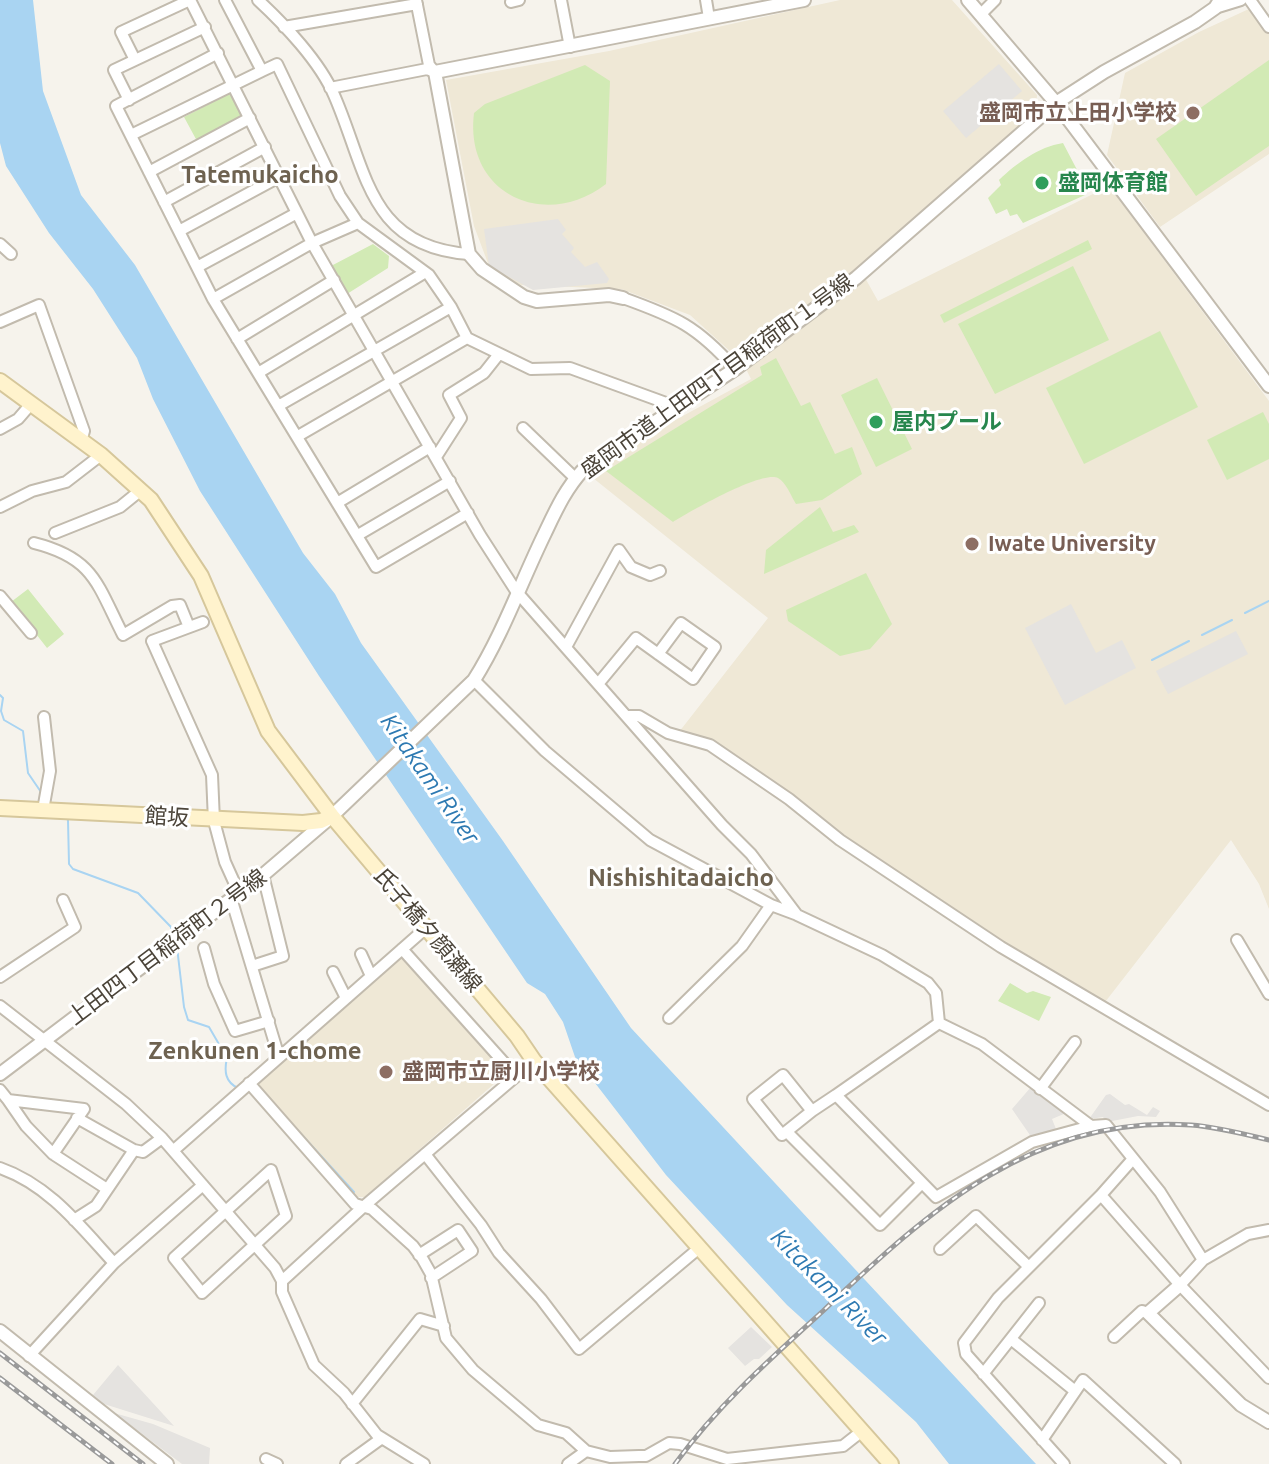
<!DOCTYPE html>
<html>
<head>
<meta charset="utf-8">
<style>
  body { margin:0 }
  canvas { display:block; background:#f6f3ec }
</style>
</head>
<body>
<canvas width="1269" height="1464"></canvas>
<script>
const context = document.querySelector('canvas').getContext('2d');
context.lineJoin = 'round';
function fill(path, color) {
  context.fillStyle = color;
  context.fill(path, 'evenodd');
}
function stroke(path, color, width, dash) {
  context.strokeStyle = color;
  context.lineWidth = width;
  context.lineCap = dash ? 'butt' : 'round';
  context.setLineDash(dash || []);
  context.stroke(path);
}
function drawText(font, color, halo, rows, align = 'center') {
  context.font = font + ' Ubuntu,"Noto Sans JP",sans-serif';
  context.lineWidth = 6;
  context.setLineDash([]);
  context.textBaseline = 'middle';
  context.strokeStyle = halo;
  context.fillStyle = color;
  for (const [text, x, y, turn = 0] of rows) {
    context.save();
    context.translate(x, y);
    context.rotate((+turn || 0) * Math.PI / 180);
    context.textAlign = isNaN(turn) ? turn : align;
    if (halo) context.strokeText(text, 0, 0);
    context.fillText(text, 0, 0);
    context.restore();
  }
}
const education = new Path2D(`
  M840 0H952L1037 95 1036 111 859 267 878 301 1109 186 1269 401V909L1259 884 1231 840 1102 1006 1019 958 714 744 679 732 768 618 583 470 751 379 743 363 690 315 621 289 521 285 489 266 474 226 446 80 609 51Z
  M1251 8 1269 34V154L1160 227 1107 155 1125 73 1199 32Z
  M401 955 405 956 503 1068V1076L365 1197H354L260 1093 259 1080Z`);
const green = new Path2D(`
  M1269 60V146L1196 196 1156 139Z
  M585 65 610 81 606 184C545 231 464 194 474 113L485 104Z
  M229 94 234 96 243 116 240 120 197 141 184 117Z
  M1063 143 1085 185V195L1023 223 1017 214 1010 216 1007 209 996 214 988 198 1001 185 999 180C1017 163 1038 147 1063 143Z
  M1088 240 1092 249 944 323 940 315Z
  M373 244 389 256 388 268 347 294 331 266Z
  M1073 266 1109 340 995 394 958 324Z
  M1160 331 1198 407 1084 464 1046 388Z
  M776 358 801 406 810 402 835 454 852 447 862 474 822 500 796 504C791 496 786 482 778 478 762 470 689 512 673 522L606 471 762 375 760 367Z
  M877 378 912 449 876 467 841 395Z
  M1263 412 1269 424V459L1227 480 1207 440Z
  M820 507 833 532 854 525 859 532 764 574 766 550Z
  M866 573 892 624 870 649 840 656 788 621 786 610Z
  M28 589 64 634 47 648 11 602Z
  M1010 983 1027 993 1033 991 1051 997 1039 1021 998 1001Z`);
const parking = new Path2D(`
  M999 64 1022 91 966 138 943 111Z
  M558 219 566 230 562 234 574 248 571 252 585 267 597 262 609 279 607 283 533 290 489 266 484 229Z
  M1071 604 1096 653 1122 640 1136 668 1065 705 1025 628Z
  M1236 631 1248 654 1168 694 1156 671Z
  M1031 1087 1066 1113 1052 1119 1056 1129 1032 1138 1012 1109Z
  M1110 1094 1125 1105 1129 1104 1147 1115 1153 1107 1160 1111 1156 1117 1138 1116 1107 1122 1103 1117 1089 1119 1106 1095Z
  M751 1327 772 1347 759 1359H754L745 1366 728 1348Z
  M118 1365 174 1426 104 1404 93 1395Z
  M114 1413 153 1424 210 1448 209 1464H182Z`);
const water = new Path2D(`
  M0 0H33L43 91 81 195 135 265 303 553 335 594 361 643 503 841 631 1028 1036 1464H949L916 1422 787 1305 666 1175 575 1057 563 1022 545 994 527 983 319 676 200 491 153 399 137 358 93 289 49 233 6 166 0 143Z`);
const stream = new Path2D(`
  M1245 613 1269 601
  M1202 635 1232 620
  M1152 660 1189 641
  M0 695 3 698 1 711 4 720 23 731 28 773 43 795
  M64 817 68 820 69 864 73 869 138 893 171 927 174 937
  M177 947 184 1007 188 1020 209 1027 227 1058C224 1071 225 1082 238 1088
  M267 1097 354 1192`);
const minor = new Path2D(`
  M190 0 312 243 480 535 516 591 722 825 751 854 797 915 882 955 928 983 936 993 939 1023 982 1044 1091 1126 1106 1125 1160 1192 1203 1260 1180 1285
  M258 0C284 24 320 62 334 95 367 170 368 247 469 254
  M416 0 429 65 434 71
  M561 0 570 47
  M706 0 709 18
  M1250 0 1269 27
  M511 2 519 0
  M1215 8 1241 0
  M981 14 995 0
  M284 27 417 4
  M218 53 116 106 213 299 376 567 468 513
  M135 60 121 32 190 0
  M262 71 277 64 340 196 358 223 429 275 451 307 467 338 531 369 570 368 677 407
  M330 88 427 69 435 72
  M129 100 114 70 205 27
  M131 135 262 71 225 0
  M149 172 250 118
  M164 202 265 147
  M179 231 279 177
  M0 244 11 254
  M197 267 297 213
  M623 298C676 317 697 326 735 369
  M213 299 312 243 358 223
  M0 322 39 305 84 431 81 441
  M237 339 334 280
  M258 373 424 273
  M278 406 451 307
  M523 428 575 478
  M0 429 18 419 31 404
  M298 436 467 338
  M436 457 461 418 449 395 484 373 499 354
  M337 503 430 447
  M0 507 32 491 66 482 101 455
  M55 533 120 507 141 490
  M358 535 450 481
  M34 543C94 558 97 584 123 635L172 606 180 605 189 627
  M0 596 31 633
  M203 622 152 641 212 775 214 821 225 862 239 893
  M566 647 619 550 631 567 650 575 660 571
  M474 680 545 751 650 840 771 905
  M598 684 636 638 693 679 715 647 681 623 658 654
  M626 716H639L668 733 710 745 789 799 840 840 1001 947 1269 1105
  M43 810 50 771 44 717
  M231 898 279 1057
  M1237 940 1269 994
  M204 948 214 984 235 1031 269 1021
  M402 949 516 1076
  M361 954 371 976
  M252 966 283 956 263 875
  M333 972 346 998
  M0 977 75 927 63 900
  M0 1006 126 1104 162 1138 275 1268 282 1281V1292L314 1365 344 1393 377 1435 424 1464
  M669 1018 742 946 771 905 795 914
  M939 1023 836 1095 936 1197 1032 1142 1091 1126
  M249 1083 355 1204 372 1209 413 1246 422 1258 431 1274 446 1338 473 1370 538 1425 566 1433 586 1451 610 1457 639 1456H646L669 1443 680 1444 727 1459 843 1446 862 1431
  M1040 1089 1075 1042
  M0 1090 8 1100 84 1109 53 1154 107 1189
  M8 1100 26 1126 53 1154
  M812 1111 782 1135 753 1099 783 1075 812 1111 836 1095
  M77 1118 134 1150
  M787 1132 880 1225 922 1183
  M174 1150 426 928
  M425 1154 481 1225 499 1253 541 1299 579 1349 698 1249
  M1132 1160 1101 1195 1180 1285 1269 1378
  M0 1168C49 1185 80 1226 114 1263
  M271 1170 286 1216 202 1293 174 1258Z
  M74 1220 96 1206 134 1150 143 1152 162 1138
  M940 1249 976 1216 1029 1267
  M419 1255 458 1230 472 1251 431 1278
  M1203 1260 1248 1234 1269 1230
  M282 1281 363 1207 534 1061
  M1114 1337 1142 1311 1148 1313
  M1011 1339 1075 1391
  M29 1356 114 1263 203 1185
  M983 1374 1039 1303
  M352 1404 420 1319 444 1326
  M1042 1440 1083 1380 1175 1464
  M266 1459 277 1464
  M346 1464 382 1438
  M568 1464 586 1451
  M1064 1464 966 1354 964 1343 998 1298 1101 1195`);
const tertiary = new Path2D(`
  M968 0 1056 103 1269 386
  M623 298 609 295 537 301 524 297 482 269 469 254 435 72 804 0
  M0 1074 263 875 332 816 474 680C503 634 521 582 545 533 556 510 566 488 583 470L735 369 856 278 1056 103 1104 72 1195 22 1215 8 1220 0
  M1180 1285 1148 1313 1241 1405 1269 1422
  M0 1331 167 1464`);
const secondary = new Path2D(`
  M0 381 101 455 151 500 201 576 268 731 332 816 517 1036 534 1061 891 1464
  M0 808 303 823 321 821 332 816`);
const rail = new Path2D(`
  M0 1353 143 1464
  M0 1378 112 1464
  M675 1464C717 1406 770 1359 823 1311 928 1211 1035 1114 1191 1125 1217 1127 1244 1134 1269 1140`);
const markers = [
  [1193,113,8,"#8d6e63"],
  [1042,183,8,"#2e9e5b"],
  [876,422,8,"#2e9e5b"],
  [972,544,8,"#8d6e63"],
  [386,1072,8,"#8d6e63"]
];
const educationNames = [
  ["盛岡市立上田小学校",1177,113,"right"],
  ["Iwate University",988,544],
  ["盛岡市立厨川小学校",402,1072]
];
const leisureNames = [
  ["盛岡体育館",1058,183],
  ["屋内プール",892,422]
];
const streetNames = [
  ["盛岡市道上田四丁目稲荷町１号線",717,376,-36],
  ["館坂",167,817,4],
  ["氏子橋夕顔瀬線",428,930,50],
  ["上田四丁目稲荷町２号線",167,947,-37]
];
const neighbourhoodNames = [
  ["Tatemukaicho",260,175],
  ["Nishishitadaicho",681,878],
  ["Zenkunen 1-chome",255,1051]
];
const waterNames = [
  ["Kitakami River",430,779,55],
  ["Kitakami River",829,1287,45]
];
fill(education, '#efe8d6');
fill(green, '#d2eab5');
fill(parking, '#e5e3e0');
fill(water, '#a9d4f2');
stroke(stream, '#a9d4f2', 2);
stroke(minor, '#c2bbae', 14);
stroke(tertiary, '#c2bbae', 16);
stroke(secondary, '#d6c79b', 18);
stroke(minor, '#fff', 10);
stroke(tertiary, '#fff', 12);
stroke(secondary, '#fff3cd', 14);
stroke(rail, '#9a9a9a', 5);
stroke(rail, '#fff', 2, [6]);
for (const [x, y, r, color] of markers) {
  const dot = new Path2D();
  dot.arc(x, y, r, 0, 2 * Math.PI);
  context.fillStyle = color;
  context.fill(dot);
  stroke(dot, '#fff', 3);
}
drawText('bold 22px', '#785e54', '#fff', educationNames, 'left');
drawText('bold 22px', '#27864d', '#fff', leisureNames, 'left');
drawText('22px', '#4b4439', '#fff', streetNames);
drawText('bold 24px', '#6e6250', '#fff', neighbourhoodNames);
drawText('italic 24px', '#2e7ab2', '#fff', waterNames);
</script>
</body>
</html>
